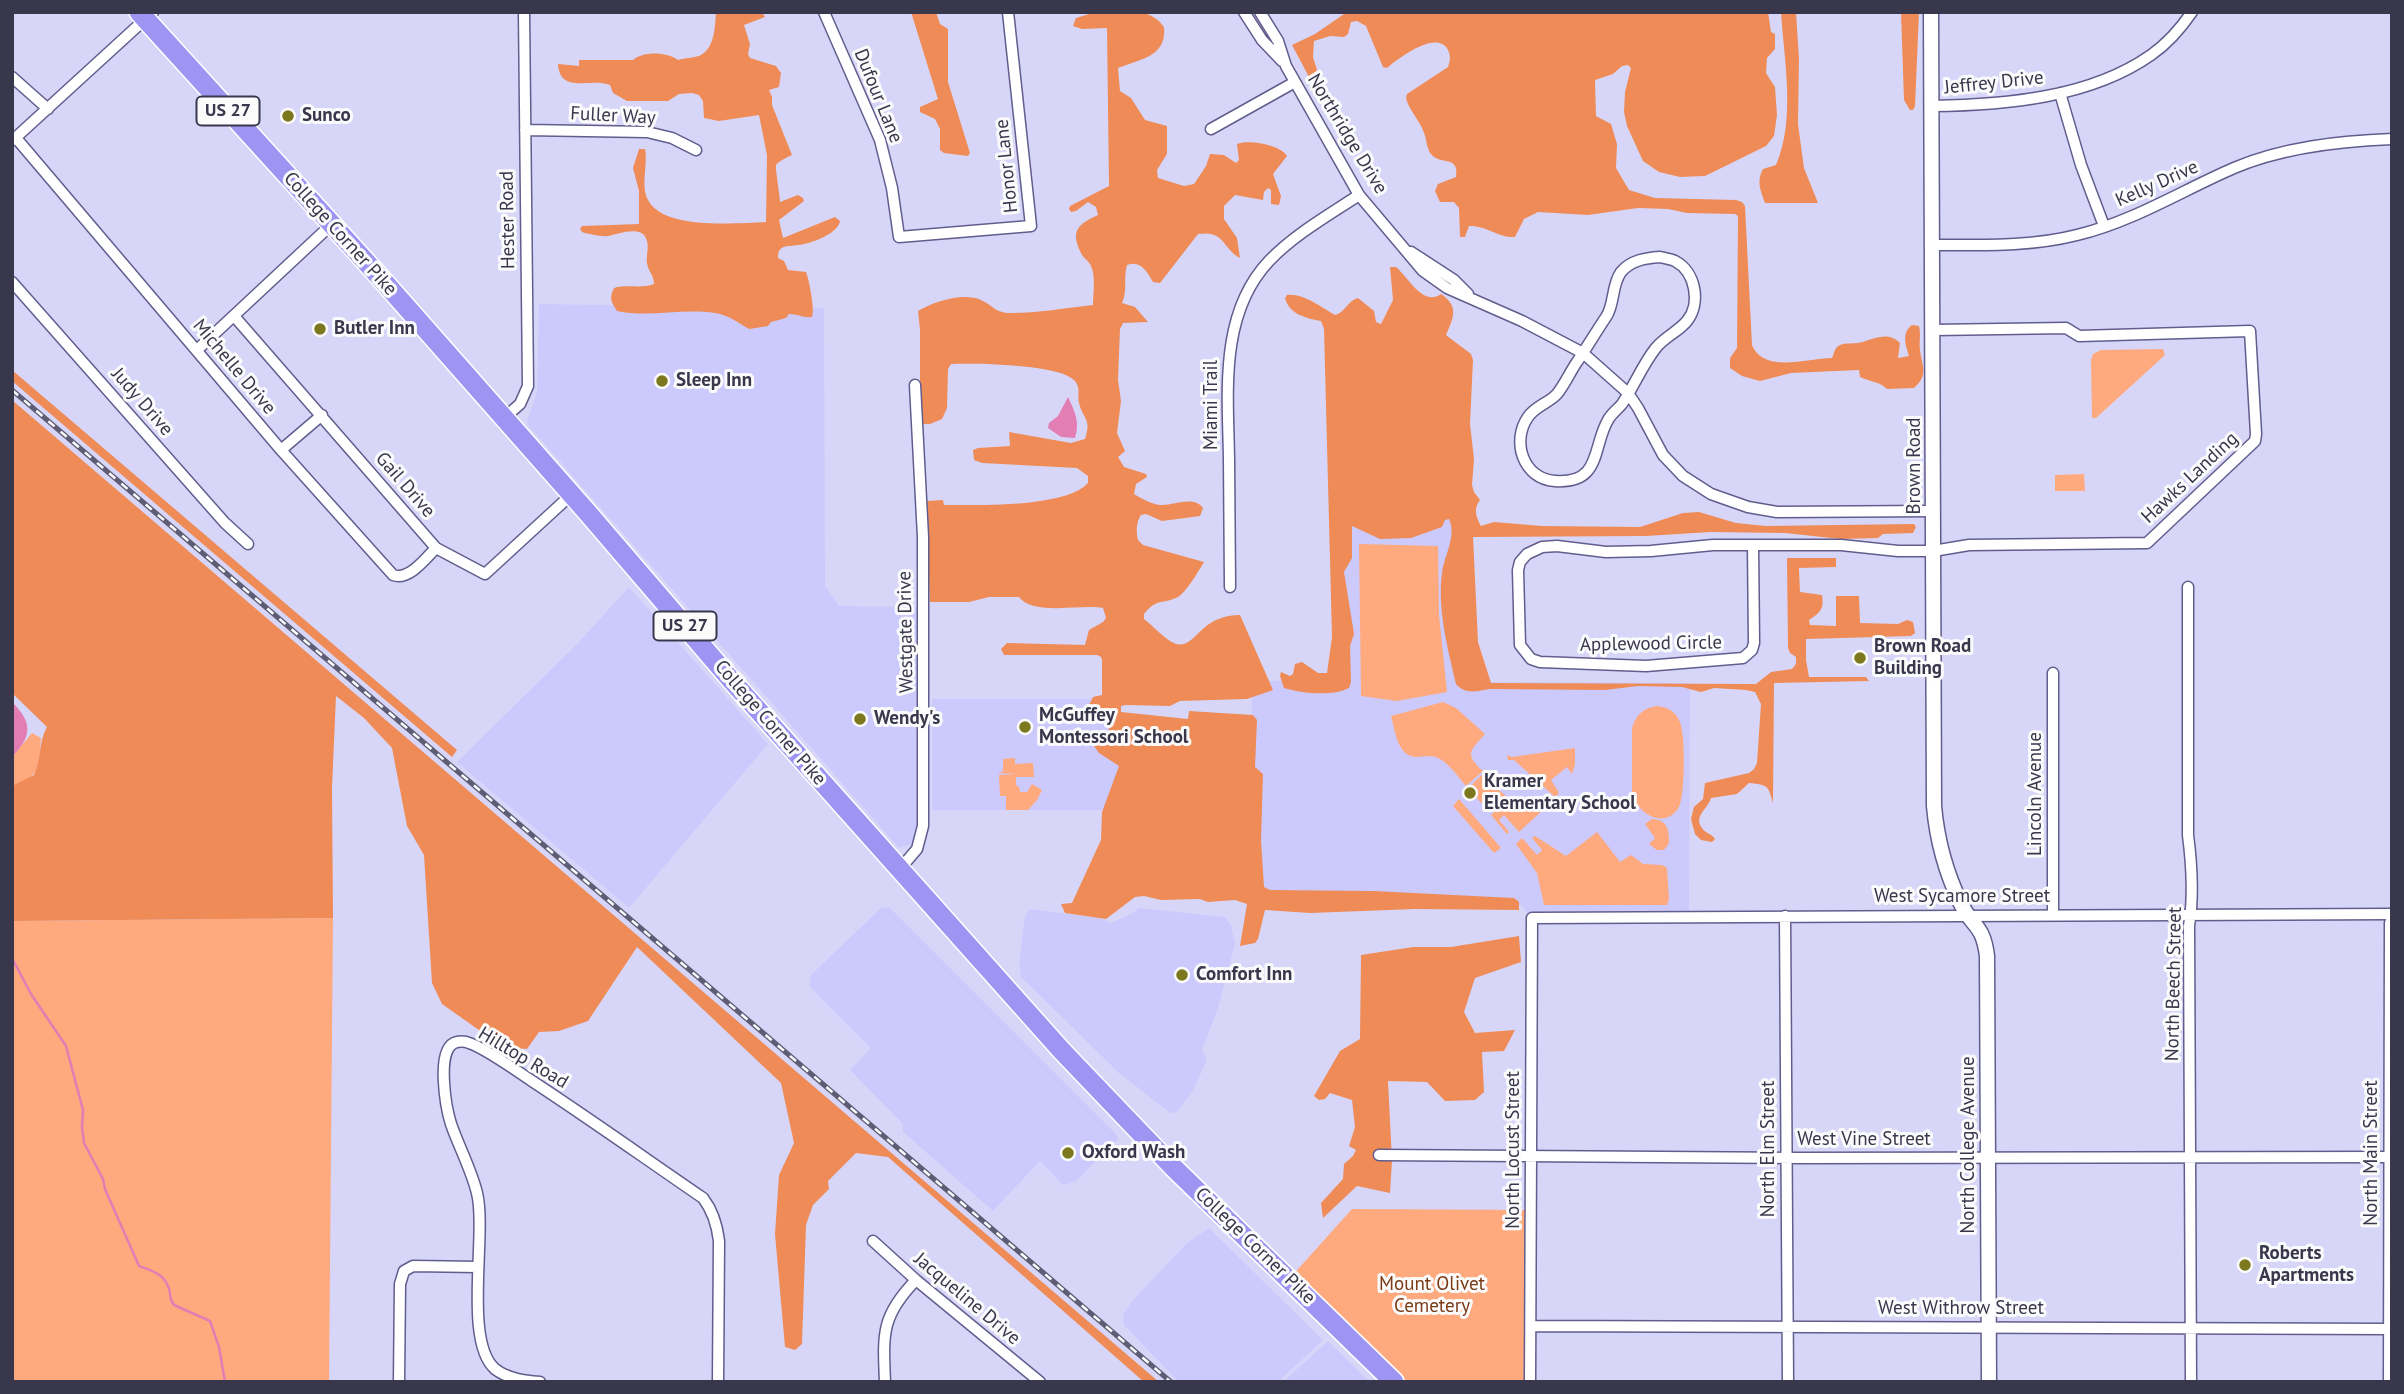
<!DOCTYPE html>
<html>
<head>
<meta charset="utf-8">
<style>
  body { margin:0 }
  #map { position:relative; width:2404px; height:1394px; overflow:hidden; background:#d8d6f8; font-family:"PT Sans",sans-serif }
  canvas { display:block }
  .frame { position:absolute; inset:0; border:14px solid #38374c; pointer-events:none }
</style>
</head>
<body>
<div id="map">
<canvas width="2404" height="1394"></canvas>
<div class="frame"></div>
</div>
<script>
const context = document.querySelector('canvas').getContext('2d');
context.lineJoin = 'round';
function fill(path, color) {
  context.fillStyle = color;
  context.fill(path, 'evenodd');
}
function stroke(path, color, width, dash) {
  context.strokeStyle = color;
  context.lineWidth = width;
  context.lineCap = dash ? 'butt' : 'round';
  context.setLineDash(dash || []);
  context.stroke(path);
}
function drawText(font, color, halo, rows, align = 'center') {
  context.font = font + ' "PT Sans",sans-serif';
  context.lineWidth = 6;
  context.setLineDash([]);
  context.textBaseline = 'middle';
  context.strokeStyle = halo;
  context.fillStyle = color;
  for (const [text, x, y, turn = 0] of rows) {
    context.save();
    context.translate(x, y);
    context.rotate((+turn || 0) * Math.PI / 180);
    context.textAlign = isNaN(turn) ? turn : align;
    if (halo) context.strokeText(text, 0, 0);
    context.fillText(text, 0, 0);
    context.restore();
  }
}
const built = new Path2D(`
  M539 304 824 308 825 586 839 606 920 607V802L915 836 910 845 899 848 528 425 527 422 537 392Z
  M1340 507H1462L1466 682 1690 683 1689 916 1532 918 1521 905 1250 903 1252 681 1343 680Z
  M629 587 768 744 629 908 457 762 578 643Z
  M932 699H1118L1120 810H932Z
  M889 907 1116 1134 1118 1139 1075 1182 1063 1185 1040 1161 993 1211 903 1132V1124L850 1070 871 1048 809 986 811 975 881 908Z
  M1139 908 1225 917 1231 925 1235 944 1218 1008 1202 1050 1207 1059 1194 1089 1176 1113 1169 1112 1119 1073 1021 977 1019 963 1025 916 1030 909 1100 918 1111 923 1133 913Z
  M1209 1228 1323 1340 1278 1382H1179L1124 1325 1123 1315 1133 1300 1187 1243Z
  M1328 1341 1370 1382H1283Z`);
const green = new Path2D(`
  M2163 349 2165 355 2096 418H2092L2091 360 2093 354 2101 350Z
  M2084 474 2085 491H2055V475Z
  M1359 544 1438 546 1439 615 1447 692 1397 701 1361 696Z
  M1443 702 1456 708 1485 734C1470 751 1464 754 1483 771L1466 786C1458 777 1449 763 1438 758 1430 755 1423 757 1415 757 1397 755 1395 730 1391 716Z
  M1657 706C1667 707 1675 711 1679 720 1686 731 1685 796 1679 807 1665 831 1635 813 1632 791V728C1636 715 1643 708 1657 706Z
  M32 733 41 738C38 765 44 775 12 786V757Z
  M1575 748V764L1572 774 1567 767 1551 780 1559 793 1555 797 1514 760H1508L1507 755 1512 757Z
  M1015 758V764L1033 763 1034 777H1016V785L1019 787 1020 792H1027L1032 784 1042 790 1037 800 1028 810H1006V796H1000L999 775 1016 774 999 773 1003 771V759Z
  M1484 773 1488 776 1486 779 1522 810 1530 800 1542 811 1519 832 1504 815 1499 820 1509 832 1507 834 1491 815 1494 812 1487 805 1484 806 1468 788Z
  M1459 799 1501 848 1494 853 1453 806Z
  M1652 819C1668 820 1669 830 1669 843L1664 850H1657L1649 844 1655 838 1645 824Z
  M1597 832 1620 862 1631 855 1643 864 1662 865 1667 868 1669 899 1667 905H1544L1537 873 1516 844 1522 838 1537 855 1542 850 1532 838 1535 836 1566 856Z
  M333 918 329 1382H12V921Z
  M1352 1209 1532 1210 1530 1382H1394L1290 1278Z`);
const forest = new Path2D(`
  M716 12H762L765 17 744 25 750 44 748 54 750 58 776 66 781 73 779 87 769 90 772 97V105L792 155C788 157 779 161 776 165 775 167 780 196 780 202L798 195 803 198 804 201 779 220 783 238 835 217 840 221C838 234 810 244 798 245 787 247 778 244 778 258L784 261 788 270 806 272C809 279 815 310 812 317 803 318 798 314 789 314L786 318 771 322 768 326 749 329C739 323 728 315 715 313 682 308 648 318 617 311 611 302 609 298 614 288 627 284 642 289 654 284 654 275 648 271 647 263 646 256 649 248 647 241 643 224 619 234 608 236 601 237 589 234 582 232L580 229 582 226 639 224V191L633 168 639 149H645C648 164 641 184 647 198 661 231 736 223 766 222L767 155 759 115 719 121 704 118 703 101 699 95 692 93 679 94 668 101H627L613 93 610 85C591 77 560 95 558 64L579 66V60H633C644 51 667 52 678 60 685 58 695 58 701 55 715 47 715 26 716 12Z
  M911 12H936L940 24 948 29V82L970 153 968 156 944 153 940 150V129L935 119 920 112V107L938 99Z
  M1096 12C1120 12 1149 5 1164 27 1167 57 1140 59 1118 68L1120 91 1131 98 1145 120 1167 126V154L1157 170 1158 178 1184 186 1194 184 1206 166 1210 154 1224 155 1236 163 1239 160 1237 144C1249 139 1281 145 1287 156L1273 174 1281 196 1279 205 1271 204V190L1268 188 1264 192 1263 200 1235 195 1224 206V219L1237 238 1240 258C1221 247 1225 230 1198 234L1160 283 1153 282C1147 272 1141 260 1127 265 1123 279 1128 290 1122 303L1135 307 1148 322 1123 323 1120 329 1118 380 1121 401 1117 433 1125 451 1118 457 1124 467 1146 474 1147 477 1136 484 1134 494C1140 498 1152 504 1160 505 1174 506 1193 495 1203 508L1200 516 1162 521 1146 514 1141 515C1136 522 1136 532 1138 540L1143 545 1204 562C1198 572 1187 591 1178 597 1162 605 1158 597 1144 614V619C1153 626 1161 635 1170 641 1186 651 1193 637 1204 628 1214 619 1226 615 1240 615L1273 690 1247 699 1180 701 1170 706 1126 705 1121 706V712L1188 719 1189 711 1253 715 1257 720 1255 767 1263 774 1261 840 1264 887 1270 890 1373 891 1514 898 1519 902V910L1415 909 1310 913 1265 910 1258 939 1255 943 1240 946 1247 904 1235 900 1208 902 1200 899 1161 900 1144 896 1135 897 1106 919 1065 913 1061 904 1072 903 1101 840 1102 812 1119 766 1099 753 1094 746 1095 740 1109 735V714L1091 711 1088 707 1093 697 1102 695V660L1101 657 1097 655H1004L1001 649 1007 643 1085 645 1089 630 1103 622 1106 618 1103 608C1082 604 1032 616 1019 597H989L969 602H930L926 501 943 500 944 505C976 505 1066 508 1088 483V476L1077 468 982 463 974 460 973 450 978 448 1010 446 1009 432 1071 443 1085 439C1092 418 1083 420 1079 403 1077 396 1081 388 1075 381 1061 364 974 363 951 364L948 369 947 408 942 419 930 424H920V330L918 311C933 302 963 292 981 300 994 306 995 313 1011 313 1038 313 1066 308 1093 305 1093 295 1096 276 1091 266 1089 261 1083 258 1081 253 1070 231 1078 224 1098 215L1096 207 1088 202 1076 211 1071 212 1069 209 1070 206 1109 186 1107 28 1082 29 1073 26 1076 18Z
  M1347 12H1768L1771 32 1775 34V49L1767 58 1766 73 1775 87 1777 115 1774 136 1766 146 1705 176 1680 177 1659 172 1643 161 1627 126 1624 112 1625 92 1631 68 1628 65 1622 66 1613 74 1595 80 1596 116 1611 124 1617 144 1616 168 1629 190 1655 198 1736 200 1742 202 1745 206 1752 345C1764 374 1807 358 1832 358 1834 354 1834 350 1837 347 1842 342 1852 344 1858 343 1873 340 1887 330 1900 343L1898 358 1909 356C1906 346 1901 333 1912 325L1919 326C1921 334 1919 341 1920 350 1922 366 1929 375 1914 388L1887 389C1879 381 1870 382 1860 377L1859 370 1791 373 1760 381 1742 376 1730 368V358L1737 348 1738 216 1735 214 1687 213 1668 209 1638 208 1588 215 1538 212 1524 219 1515 237C1497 238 1489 226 1469 226L1465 237H1460L1459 208 1454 202H1440L1435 191 1438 184 1456 177C1459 154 1440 166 1431 154 1426 147 1427 140 1424 133 1420 120 1409 111 1406 98L1407 94 1448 67C1450 61 1451 56 1448 50 1437 29 1399 58 1387 68L1383 67 1366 26 1357 21 1351 22 1348 34 1344 37 1330 36 1314 41 1313 57 1317 70 1315 74 1309 77 1292 45 1315 34Z
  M1781 12H1796L1799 59 1798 124 1804 168 1818 203H1765C1761 191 1756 182 1763 169L1776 165C1796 119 1784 61 1781 12Z
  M1901 12H1919L1915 106 1913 110H1910L1904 100Z
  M1390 267H1396C1409 278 1423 307 1441 294 1459 306 1454 317 1446 335L1471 354 1473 360 1470 424 1474 459 1472 485 1474 492 1480 500C1473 509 1476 517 1481 526L1494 522 1542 526 1640 527 1683 513 1699 512 1736 523 1766 526 1914 524 1916 527 1913 533 1883 534 1878 538 1841 539 1785 533 1710 532 1646 536 1473 537 1478 642 1491 683 1756 684 1771 672 1792 669 1796 664V657L1790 653 1788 648 1787 558H1836V567L1799 568 1800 592 1822 595C1824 609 1821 612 1809 620L1810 625 1836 626V596H1859L1860 623 1898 624 1907 620 1913 622 1915 633 1911 636 1806 639V660L1809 677H1866L1869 681 1774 683 1773 803C1768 785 1768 785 1749 783L1737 794 1711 798C1708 809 1693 816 1702 828 1706 834 1711 833 1715 839L1712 842 1701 840 1695 834 1691 819 1694 807 1703 799 1705 783 1749 773 1754 769 1757 763 1761 704 1755 692 1746 690 1714 688 1701 692 1682 687 1638 686 1605 690 1490 689C1477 691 1465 695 1456 684 1448 649 1437 609 1442 573 1444 556 1457 536 1449 519L1445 520 1442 527 1411 538 1380 539 1352 526V558L1344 572 1354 634 1350 646 1351 682 1349 688C1331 697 1301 693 1284 688L1280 676 1281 672 1290 676 1293 674 1295 664 1302 662 1318 673H1327L1332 637 1324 329 1321 321C1305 318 1289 314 1285 298L1287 295C1303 293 1321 307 1335 315 1345 313 1348 300 1358 298L1374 311 1376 322 1381 324 1393 300Z
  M12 370 457 750 452 757 12 381Z
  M12 400 1159 1382H1144L888 1157 856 1153 828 1181 829 1189 813 1205 806 1225 802 1344 795 1350 785 1347 775 1234 779 1175 794 1143 781 1083 637 947 588 1021 559 1031 539 1032 527 1049 503 1047 442 1004 432 983 424 855 407 826 392 748 364 718 336 696 332 788 333 918 12 921V786L34 775C42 758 38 743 47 727L12 693Z
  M1519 936 1521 962 1475 978 1464 1012 1475 1033 1515 1030 1504 1051 1482 1052 1484 1092 1475 1100 1445 1101 1427 1082 1388 1081 1392 1161 1390 1193 1357 1186 1323 1218 1321 1203 1343 1179 1344 1164 1353 1156 1356 1150 1349 1146 1355 1127 1352 1100 1330 1093 1325 1099 1319 1100 1314 1096 1340 1051 1360 1039 1361 955 1413 947H1451Z`);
const water = new Path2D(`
  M1068 397C1075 412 1080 422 1075 438L1061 437 1048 428 1049 423 1058 416Z
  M12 702C33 723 32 736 12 757Z`);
const stream = new Path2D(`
  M12 958 31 994 66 1046 83 1110 82 1127 84 1143 103 1179 105 1189 139 1266C152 1271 165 1274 169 1289 171 1296 169 1299 174 1305L210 1321 219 1347 225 1382`);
const street = new Path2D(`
  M824 12 880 140 892 188 899 237 1031 226 1008 12
  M1244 12 1262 40 1282 61
  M1260 12 1278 41 1286 66 1359 195 1423 271 1447 288 1522 321 1583 353 1628 393 1638 408 1663 455 1683 476 1711 494 1748 507 1777 512 1934 511
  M12 77 48 109
  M2060 93 2081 165 2104 226
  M1932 106C2004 105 2090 98 2151 55 2167 44 2181 28 2192 12
  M1211 129 1295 82
  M525 130 647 132 672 138 696 150
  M16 138 281 450 393 575C409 581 426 558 436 548
  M13 140 153 12
  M1933 245C1981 245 2030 247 2077 235 2132 222 2183 190 2234 168 2283 147 2340 141 2392 139
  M1411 252 1454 280 1468 294
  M1660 257C1664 258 1671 259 1675 261 1696 272 1701 304 1687 321 1678 332 1664 337 1655 349 1642 366 1634 386 1622 404 1618 409 1611 414 1608 420 1592 447 1602 484 1555 481 1523 479 1511 441 1528 417 1535 406 1549 403 1557 394 1565 384 1570 372 1577 362 1587 347 1596 332 1606 317 1615 304 1611 286 1621 272 1631 260 1646 258 1660 257Z
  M12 282 225 523 248 544
  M234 316 436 548 485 574 572 494
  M197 350 332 224
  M504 418 520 404 528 386 524 12
  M281 450 322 415
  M1753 545 1754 643 1752 650 1743 658 1646 666 1540 662 1531 659 1520 645 1518 570 1520 562 1527 554 1542 547 1557 546 1606 552 1651 551 1713 545H1841L1898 551H1933L1969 545 2147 543 2255 441 2256 434 2250 331 2079 336 2066 328 1934 330
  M1230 587C1230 544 1229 501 1229 459 1228 392 1219 314 1269 261 1295 234 1329 215 1359 195
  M2188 587V835C2192 866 2194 895 2189 926L2191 1382
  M2053 673V914
  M899 870 917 849 923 826V537L915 385
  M1785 916 1788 1382
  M1379 1155 1801 1158 2392 1157
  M873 1241 916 1280 1040 1382
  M1531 1326 2391 1329
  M399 1382 400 1284 404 1271 413 1266 478 1267
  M540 1382C525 1381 508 1379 495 1369 463 1341 487 1234 477 1193 471 1169 459 1147 451 1124 446 1108 436 1052 454 1043 458 1041 465 1041 469 1043 485 1048 517 1071 532 1081 590 1119 646 1159 703 1198 713 1211 717 1224 719 1241L718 1382
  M885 1382C883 1334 881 1316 916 1280
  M1530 1382 1532 918 2392 914`);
const secondary = new Path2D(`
  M1931 12 1934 806C1937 840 1946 873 1961 904 1973 928 1983 924 1987 956L1989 1382
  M2391 1382 2392 923`);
const highway = new Path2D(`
  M139 12 386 284 587 512 732 681 1062 1051 1173 1167 1394 1382`);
const rail = new Path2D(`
  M12 390 1171 1382`);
const markers = [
  [288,116,7,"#7b781e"],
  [320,329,7,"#7b781e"],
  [662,381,7,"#7b781e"],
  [1860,658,7,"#7b781e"],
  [860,719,7,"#7b781e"],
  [1025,727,7,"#7b781e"],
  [1470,793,7,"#7b781e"],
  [1182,975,7,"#7b781e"],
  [1068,1153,7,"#7b781e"],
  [2245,1265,7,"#7b781e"]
];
const shields = [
  [228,111,63],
  [685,626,63]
];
const shieldNames = [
  ["US 27",228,111],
  ["US 27",685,626]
];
const streetNames = [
  ["Jeffrey Drive",1994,83,-6],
  ["Dufour Lane",878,96,68],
  ["Fuller Way",613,116,3],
  ["Northridge Drive",1347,134,59],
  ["Honor Lane",1007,166,-96],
  ["Kelly Drive",2157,184,-24],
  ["Hester Road",508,220,-91],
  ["College Corner Pike",340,234,48],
  ["Michelle Drive",234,367,50],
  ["Judy Drive",142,402,49],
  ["Miami Trail",1212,405,-90],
  ["Brown Road",1915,466,-90],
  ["Hawks Landing",2190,478,-43],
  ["Gail Drive",405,485,49],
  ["Westgate Drive",906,632,-91],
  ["Applewood Circle",1651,644,-1],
  ["College Corner Pike",770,723,49],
  ["Lincoln Avenue",2036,794,-90],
  ["West Sycamore Street",1962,897],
  ["North Beech Street",2174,984,-89],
  ["Hilltop Road",523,1058,31],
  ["West Vine Street",1864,1140],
  ["North College Avenue",1969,1145,-90],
  ["North Elm Street",1769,1149,-90],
  ["North Locust Street",1514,1150,-90],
  ["North Main Street",2372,1153,-90],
  ["College Corner Pike",1255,1246,44],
  ["Jacqueline Drive",967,1299,40],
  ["West Withrow Street",1961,1309]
];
const poiNames = [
  ["Sunco",302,116],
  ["Butler Inn",334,329],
  ["Sleep Inn",676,381],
  ["Brown Road",1874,647],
  ["Building",1874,669],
  ["McGuffey",1039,716],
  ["Montessori School",1039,738],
  ["Wendy's",874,719],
  ["Kramer",1484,782],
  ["Elementary School",1484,804],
  ["Comfort Inn",1196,975],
  ["Oxford Wash",1082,1153],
  ["Roberts",2259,1254],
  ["Apartments",2259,1276]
];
const parkNames = [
  ["Mount Olivet",1432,1285],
  ["Cemetery",1432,1307]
];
fill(built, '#cccafc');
fill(green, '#ffa97e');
fill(forest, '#ef8b57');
fill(water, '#e37eb5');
stroke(stream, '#e37eb5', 2.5);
stroke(street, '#615d8d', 13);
stroke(secondary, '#615d8d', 17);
stroke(highway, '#fff', 22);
stroke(street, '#fff', 10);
stroke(secondary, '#fff', 14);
stroke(highway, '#9e95f3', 19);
stroke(rail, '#5e5d75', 5);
stroke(rail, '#fbfbfb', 2.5, [8]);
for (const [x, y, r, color] of markers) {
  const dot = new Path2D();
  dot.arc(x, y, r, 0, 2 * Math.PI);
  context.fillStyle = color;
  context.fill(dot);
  stroke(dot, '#fbfbfb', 2.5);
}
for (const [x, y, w] of shields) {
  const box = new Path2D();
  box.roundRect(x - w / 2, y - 14.5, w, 29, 5);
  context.fillStyle = '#fbfbfb';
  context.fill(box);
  stroke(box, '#38374c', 2);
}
drawText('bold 18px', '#38374c', null, shieldNames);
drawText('19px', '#38374c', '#fbfbfb', streetNames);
drawText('bold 19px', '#38374c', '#fbfbfb', poiNames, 'left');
drawText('19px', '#7a3a15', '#fbfbfb', parkNames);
</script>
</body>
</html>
